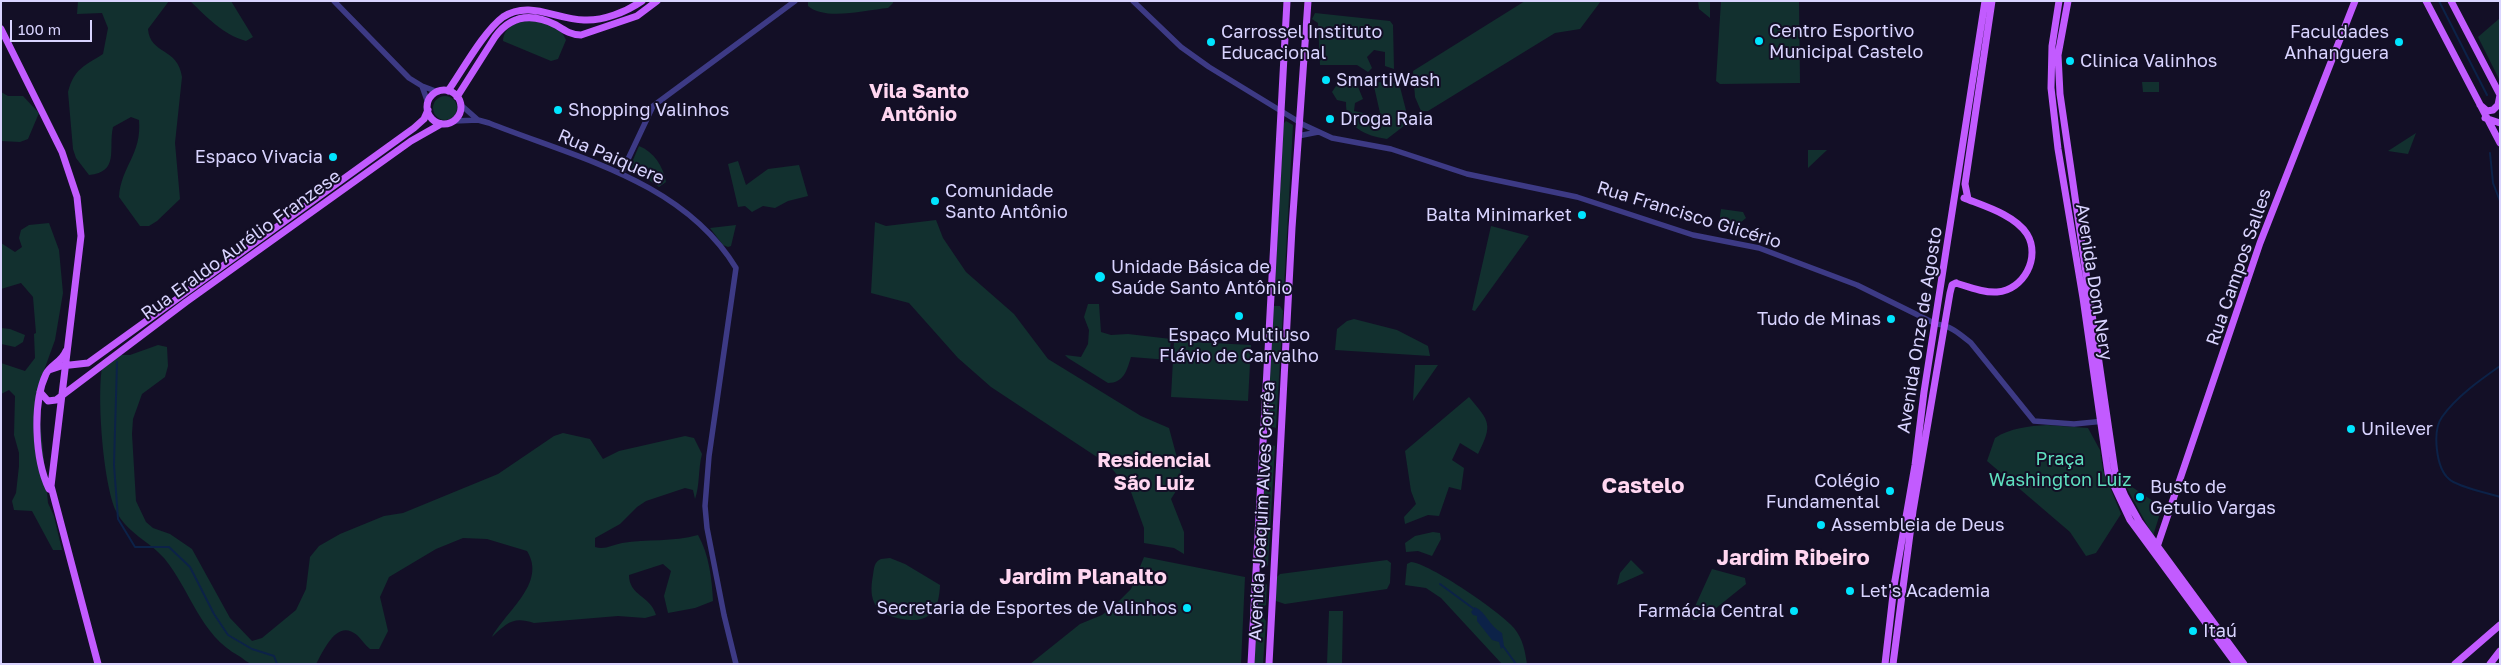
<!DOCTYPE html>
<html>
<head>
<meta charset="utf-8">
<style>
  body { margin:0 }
  #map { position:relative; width:2501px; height:665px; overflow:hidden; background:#130f26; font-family:"Golos Text",sans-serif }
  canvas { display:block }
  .frame { position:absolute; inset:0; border:2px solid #d9d4ff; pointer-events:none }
  .scale { position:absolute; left:10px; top:20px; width:82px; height:22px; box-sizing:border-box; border:2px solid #d9d4ff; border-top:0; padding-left:6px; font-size:15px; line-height:18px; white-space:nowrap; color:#d9d4ff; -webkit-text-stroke:4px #130f26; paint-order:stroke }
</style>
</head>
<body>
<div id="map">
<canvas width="2501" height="665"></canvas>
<div class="frame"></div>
<div class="scale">100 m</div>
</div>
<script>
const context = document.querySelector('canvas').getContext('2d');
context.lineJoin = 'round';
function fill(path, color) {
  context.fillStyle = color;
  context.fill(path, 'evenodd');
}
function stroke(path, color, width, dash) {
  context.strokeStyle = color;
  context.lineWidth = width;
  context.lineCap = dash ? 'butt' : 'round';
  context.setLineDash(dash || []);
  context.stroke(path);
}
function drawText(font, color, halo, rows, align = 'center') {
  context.font = font + ' "Golos Text",sans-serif';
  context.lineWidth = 4;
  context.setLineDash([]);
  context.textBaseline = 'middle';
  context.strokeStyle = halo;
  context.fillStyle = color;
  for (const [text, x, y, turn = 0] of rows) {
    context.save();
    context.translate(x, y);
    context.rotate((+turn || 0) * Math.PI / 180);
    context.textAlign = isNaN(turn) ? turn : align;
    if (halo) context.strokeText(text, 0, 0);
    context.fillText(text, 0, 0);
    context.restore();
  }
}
const green = new Path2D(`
  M78 1H169L148 29C150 55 178 47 182 77L175 143 180 199 157 221 149 226H140L119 197C121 166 142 155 139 120L131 117 113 127C108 149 120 172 89 175L76 158 73 149 68 92C74 69 84 66 103 54L108 28 102 13 77 14Z
  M190 1H231L253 37 246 41C222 34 208 18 190 1Z
  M808 1H893V3L888 8C866 10 825 21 808 6Z
  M1525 1H1601L1580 29 1555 33 1428 111H1421L1415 97 1413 71Z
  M1698 1H1710V18L1699 9Z
  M1721 1H1799L1800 83 1720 84 1716 81Z
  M1315 13 1390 21 1393 25 1394 69 1385 66V52L1374 50 1367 57 1372 68 1368 72 1357 65H1320L1318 23 1312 19Z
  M2500 18V81L2478 37Z
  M536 20C548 25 561 27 566 40L558 59 551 61 503 41C504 24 521 21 536 20Z
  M1344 80 1356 82 1363 99 1355 103 1354 111 1372 115 1380 113 1373 82 1399 83 1409 122 1387 139C1365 136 1345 127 1346 102L1337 100 1332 92 1338 83Z
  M2142 82H2159V92H2143Z
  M1 92 8 96H23L39 113 28 139 20 142 1 141Z
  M433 108a12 12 0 1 1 24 0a12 12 0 1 1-24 0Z
  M1286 121 1293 125 1284 288 1275 290 1283 124Z
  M2416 133 2408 154 2388 151Z
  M639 146C654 152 663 166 666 182L659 187 630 167Z
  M1808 150H1827L1808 168Z
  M738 161 746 185 768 169 799 165 808 196 788 201 775 208 763 206 752 212 745 206 738 207 728 164Z
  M1721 209 1743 212 1746 218 1729 232 1720 233 1718 231Z
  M936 220 943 238 966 272 1014 314 1048 359 1141 416 1169 428 1183 480 1171 499 1184 532V554L1174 548 1144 543V528L1131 492 1109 465 991 387 958 358 909 303 871 293 875 222 886 226Z
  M49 223 59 250 63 293 55 340 42 376 39 408 48 503 54 516 62 550H53L32 511 14 510 12 501 16 493 19 466V453L14 435 15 396 9 390 1 394V363L25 371 35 358 34 334 36 333 33 297 21 283 1 289V243L15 252 22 247 19 238 21 230 29 225Z
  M736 225 731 246 728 247 723 245 710 228Z
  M1491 226 1529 236 1475 311 1472 310Z
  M1088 304H1099L1101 332 1111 335 1128 334 1171 339 1169 360 1131 357C1127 370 1124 383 1108 383L1068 358 1065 355 1081 357 1088 344 1089 330 1084 317Z
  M1272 306H1280L1283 311 1276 428 1267 425Z
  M1354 319 1397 330 1428 346 1430 356 1335 350 1337 329 1347 321Z
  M1 328 10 329 25 335 23 342 15 347 1 344Z
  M1174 341 1251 345 1248 401 1171 397Z
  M158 345 167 347 168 366 165 377 142 394 133 419 132 434 136 501 146 522 153 528 170 534 192 549 230 618 252 641 262 638 296 610 306 589 310 557 319 546 340 534 384 516 403 513 498 474 554 436 563 433 590 439 603 459 619 451 685 436 694 438 702 454C698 469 700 485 695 499L693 490 685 488 646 501 637 507 620 524 595 538V547C605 550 612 545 622 543 647 539 673 542 698 535 709 554 712 579 713 601L695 608 668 613 664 596 671 571 663 564 629 575C629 596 651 596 656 615L645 618 618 616 534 623C513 616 507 623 492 637 506 611 547 583 527 551L487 539 463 538 436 549 389 577 380 597 388 631 379 649H370C365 645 361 639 357 635 337 618 324 650 316 664 299 664 267 665 252 664 247 663 243 658 239 656 200 635 191 591 164 558 149 541 127 533 116 511 103 483 96 391 103 362L121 355H130Z
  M1415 365H1438L1413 401Z
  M1469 397C1490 422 1493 424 1478 454L1460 443 1452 460 1464 468 1461 490 1449 487 1439 516 1428 515 1405 524 1404 517 1416 504 1411 491 1405 451Z
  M2047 425 2088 428 2100 450 2103 470 2121 514 2096 553 2086 556 2070 532 1987 461 1995 438C2010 428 2029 426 2047 425Z
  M1267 444 1275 446 1268 565 1265 568 1259 565Z
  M2123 481 2162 507 2153 536Z
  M1433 532 1440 533 1441 539 1432 556 1418 551 1406 552 1405 543 1415 536Z
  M1144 557 1245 577 1241 664H1030L1080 624 1102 615 1117 603 1131 589Z
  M890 558 905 564 940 585C939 612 929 624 902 619 875 614 868 601 873 575 874 568 874 562 881 559Z
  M1387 560 1391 563 1390 583 1387 589 1285 604 1276 601 1275 579 1280 574Z
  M1631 560 1644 573 1617 585 1620 573Z
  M1411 562C1429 563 1502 613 1514 628 1523 639 1525 651 1527 664H1502L1441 598 1426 588 1405 585 1407 564Z
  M1712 569 1745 578 1746 584 1705 617 1694 620 1692 618V613Z
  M1263 581 1267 585 1266 605 1259 609 1257 606 1258 585Z
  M1329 611H1343L1342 664H1327Z
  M1257 617H1263L1266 621 1263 664H1254Z`);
const water = new Path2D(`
  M1475 607C1487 613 1489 626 1502 633L1504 646 1501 649 1499 642 1492 640 1477 621V616L1473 615 1471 612Z`);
const stream = new Path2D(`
  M2439 1 2487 95
  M2490 153 2493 183 2500 201
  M117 362 114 465 118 519 135 547H169L190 567 214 614 228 635 252 649 274 656 277 664
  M2500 366C2480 380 2456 397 2442 417 2432 431 2436 468 2449 479 2457 487 2488 493 2500 497
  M1440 584 1474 609
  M1503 646 1516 664`);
const minor = new Path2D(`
  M334 1 409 78 422 86 438 92
  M1133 1 1181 47 1209 67 1304 125 1332 138 1391 149 1467 174 1577 197 1693 235 1759 248 1857 285 1936 324C1950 325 1960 334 1971 343L2034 421 2074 424 2105 421
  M422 86 428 103
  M461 105 478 120
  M454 121 478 120 489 123C577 158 683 181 736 268L709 456 705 506 707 528 724 615 736 664
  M1298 136 1318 132
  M621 174 653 106 795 1`);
const major = new Path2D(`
  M2059 1 2052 46 2051 88 2058 149 2083 298 2108 473 2130 520 2236 664
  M2068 1 2058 55 2060 94 2115 472 2125 496 2139 521 2244 664
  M2426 1 2500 143
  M2451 1 2500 95
  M1 29 62 152 77 197 81 236 51 486 98 664
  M427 107a17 17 0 1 1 34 0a17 17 0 1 1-34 0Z
  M448 91C462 71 484 31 503 17 529 0 555 19 584 20 603 21 626 12 642 1
  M457 97 495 37C511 15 532 13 556 25 564 30 571 35 581 35L637 16 657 1
  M2480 105 2487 111 2493 110 2498 105 2500 95
  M2485 118 2500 123
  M1968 199 1965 184 1992 1
  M1956 283C1969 287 1984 293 1997 292 2024 290 2041 257 2027 234 2015 215 1984 206 1964 198
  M49 370 61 366 88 363 414 128 424 119 428 110
  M40 392 48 401 56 400 186 302 411 141 441 124
  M49 489C35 460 32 404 46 374 51 364 62 362 66 351
  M2157 547 2260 243 2355 1
  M1251 664 1287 1
  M1269 664 1292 228 1308 1
  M1885 664 1894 586 1915 465 1924 392 1985 1
  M1893 664 1913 511 1950 293 1952 285 1956 283
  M2455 664 2500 625
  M2490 664 2500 651`);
const markers = [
  [1759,41,5,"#00e5ff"],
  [1211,42,5,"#00e5ff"],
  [2399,42,5,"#00e5ff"],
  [2070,61,5,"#00e5ff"],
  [1326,80,5,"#00e5ff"],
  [558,110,5,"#00e5ff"],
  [1330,119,5,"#00e5ff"],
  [333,157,5,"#00e5ff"],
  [935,201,5,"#00e5ff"],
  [1582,215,5,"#00e5ff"],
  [1100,277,6,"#00e5ff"],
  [1239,316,5,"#00e5ff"],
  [1891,319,5,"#00e5ff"],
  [2351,429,5,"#00e5ff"],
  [1890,491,5,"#00e5ff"],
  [2140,497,5,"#00e5ff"],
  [1821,525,5,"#00e5ff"],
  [1850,591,5,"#00e5ff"],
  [1187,608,5,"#00e5ff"],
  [1794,611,5,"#00e5ff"],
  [2193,631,5,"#00e5ff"]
];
const poiNames = [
  ["Centro Esportivo",1769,31],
  ["Municipal Castelo",1769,52],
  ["Carrossel Instituto",1221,32],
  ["Educacional",1221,53],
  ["Faculdades",2389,32,"right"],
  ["Anhanguera",2389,53,"right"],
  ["Clinica Valinhos",2080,61],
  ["SmartiWash",1336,80],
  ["Shopping Valinhos",568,110],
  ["Droga Raia",1340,119],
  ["Espaco Vivacia",323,157,"right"],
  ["Comunidade",945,191],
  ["Santo Antônio",945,212],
  ["Balta Minimarket",1572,215,"right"],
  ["Unidade Básica de",1111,267],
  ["Saúde Santo Antônio",1111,288],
  ["Tudo de Minas",1881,319,"right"],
  ["Espaço Multiuso",1239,335,"center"],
  ["Flávio de Carvalho",1239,356,"center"],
  ["Unilever",2361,429],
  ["Colégio",1880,481,"right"],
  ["Fundamental",1880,502,"right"],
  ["Busto de",2150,487],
  ["Getulio Vargas",2150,508],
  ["Assembleia de Deus",1831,525],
  ["Let's Academia",1860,591],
  ["Secretaria de Esportes de Valinhos",1177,608,"right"],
  ["Farmácia Central",1784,611,"right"],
  ["Itaú",2203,631]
];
const streetNames = [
  ["Rua Paiquere",611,157,23],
  ["Rua Francisco Glicério",1689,215,17],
  ["Rua Eraldo Aurélio Franzese",241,245,-36],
  ["Rua Campos Salles",2239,267,-71],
  ["Avenida Dom Nery",2094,282,81],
  ["Avenida Onze de Agosto",1920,330,-81],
  ["Avenida Joaquim Alves Corrêa",1262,511,-87]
];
const parkNames = [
  ["Praça",2060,459],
  ["Washington Luiz",2060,480]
];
const quarterNames = [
  ["Vila Santo",919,92],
  ["Antônio",919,115],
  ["Residencial",1154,461],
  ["São Luiz",1154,484]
];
const districtNames = [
  ["Castelo",1643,486],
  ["Jardim Ribeiro",1793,558],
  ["Jardim Planalto",1083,577]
];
fill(green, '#12302f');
fill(water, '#0c2248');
stroke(stream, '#0c2248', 2);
stroke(minor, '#3d3a85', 5.5);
stroke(major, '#c25bff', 7);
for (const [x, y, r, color] of markers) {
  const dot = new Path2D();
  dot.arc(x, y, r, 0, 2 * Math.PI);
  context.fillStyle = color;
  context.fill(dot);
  stroke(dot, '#130f26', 2);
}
drawText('18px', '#d9d4ff', '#130f26', poiNames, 'left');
drawText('18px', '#d9d4ff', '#130f26', streetNames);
drawText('18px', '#5fe0c0', '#130f26', parkNames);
drawText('bold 20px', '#ffd6f0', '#130f26', quarterNames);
drawText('bold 22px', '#ffd6f0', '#130f26', districtNames);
</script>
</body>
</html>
